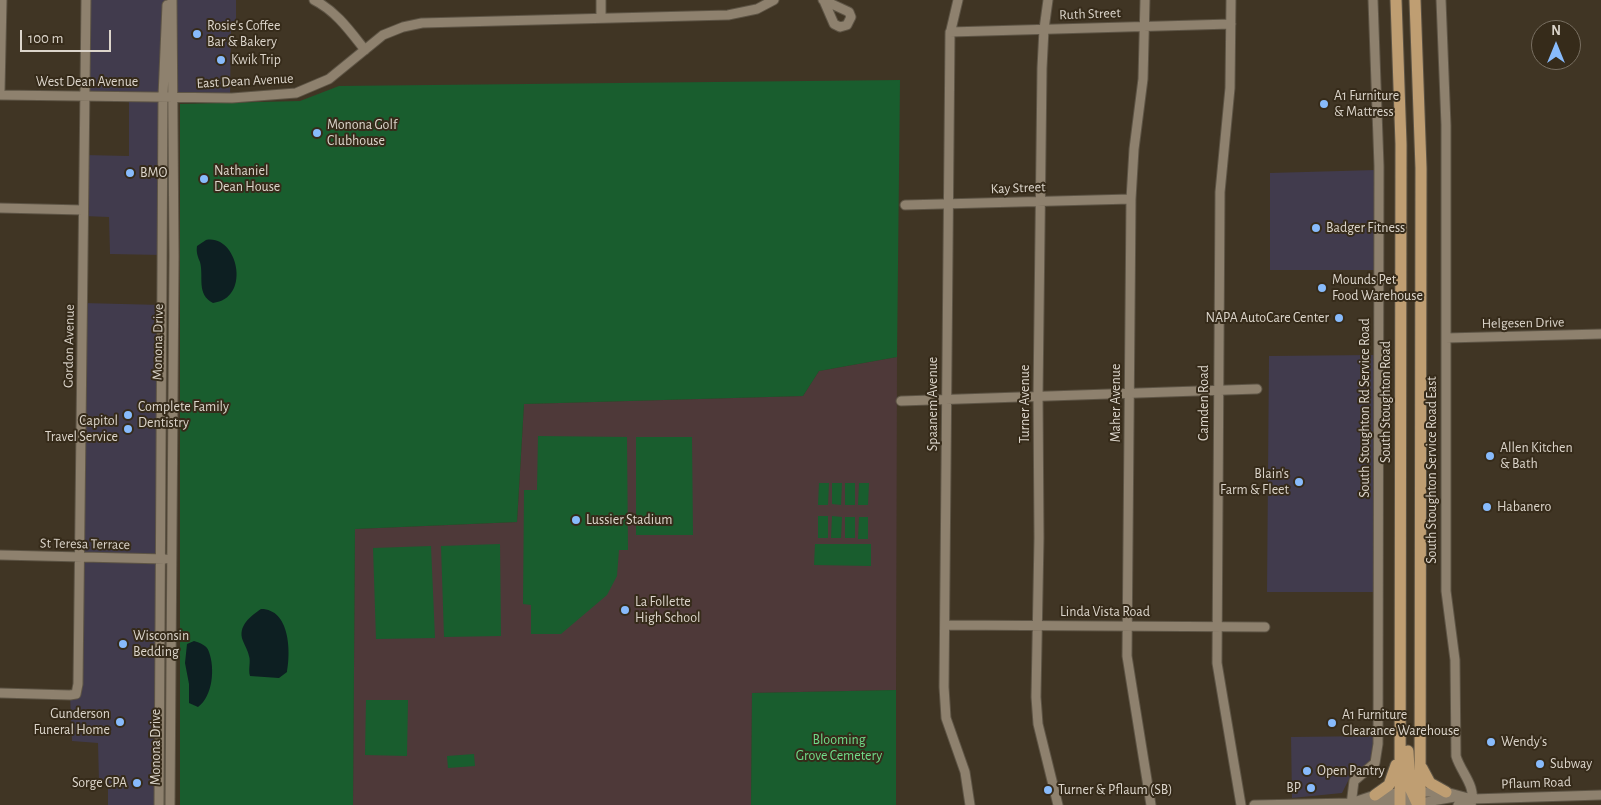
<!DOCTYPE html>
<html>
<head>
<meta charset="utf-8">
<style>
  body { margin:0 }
  #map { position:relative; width:1601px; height:805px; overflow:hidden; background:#403524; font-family:"Alegreya Sans",sans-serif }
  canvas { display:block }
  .north { position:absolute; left:1531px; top:20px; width:50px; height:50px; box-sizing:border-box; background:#362b1a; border:1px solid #786f61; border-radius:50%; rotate:0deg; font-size:14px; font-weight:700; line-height:20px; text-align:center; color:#dcd5cb }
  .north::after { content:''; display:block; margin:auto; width:18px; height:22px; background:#88bbfc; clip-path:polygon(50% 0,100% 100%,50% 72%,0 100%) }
  .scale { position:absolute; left:20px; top:30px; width:91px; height:22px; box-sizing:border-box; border:2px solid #dcd5cb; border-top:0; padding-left:6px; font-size:15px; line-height:18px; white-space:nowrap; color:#dcd5cb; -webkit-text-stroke:4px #362b1a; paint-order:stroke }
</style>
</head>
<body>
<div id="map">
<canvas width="1601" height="805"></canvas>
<div class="north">N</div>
<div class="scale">100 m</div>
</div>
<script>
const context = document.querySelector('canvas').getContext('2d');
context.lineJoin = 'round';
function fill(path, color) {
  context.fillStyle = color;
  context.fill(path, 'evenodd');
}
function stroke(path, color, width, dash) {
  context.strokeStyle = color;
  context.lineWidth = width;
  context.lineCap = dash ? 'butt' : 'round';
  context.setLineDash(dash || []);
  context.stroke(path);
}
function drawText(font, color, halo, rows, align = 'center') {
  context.font = font + ' "Alegreya Sans",sans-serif';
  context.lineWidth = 4;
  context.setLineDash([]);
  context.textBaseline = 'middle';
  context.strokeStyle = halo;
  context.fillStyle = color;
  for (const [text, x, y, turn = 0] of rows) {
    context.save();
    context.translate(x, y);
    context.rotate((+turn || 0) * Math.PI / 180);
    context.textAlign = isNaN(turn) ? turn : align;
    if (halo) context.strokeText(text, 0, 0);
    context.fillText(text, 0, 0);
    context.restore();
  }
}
const commercial = new Path2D(`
  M86 0H167L162 255 110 254 109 217 83 216 84 155 129 156V96H86Z
  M172 0H236V29L231 30 230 98 174 97Z
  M1375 170 1374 270H1270V173Z
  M83 303 162 305 159 805H108V783L99 782 98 743 72 741 70 695 76 694Z
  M1374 355V592H1267L1269 356Z
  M1374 736 1372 758 1369 763 1350 777 1342 793 1292 798 1291 737Z`);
const education = new Path2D(`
  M897 357 896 690 752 693 751 805H353L355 529 517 522 524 404 803 396 819 371Z`);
const green = new Path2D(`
  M900 80 897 357 819 371 803 396 524 404 517 522 355 529 353 805H180V104L300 101 339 86Z
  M538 436 627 437 628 550H619L617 576 607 595 561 634H531V605L523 604 524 490H537Z
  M636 437H692L693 535H636Z
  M819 483H829L828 505H818Z
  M832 483H842L841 505 832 504Z
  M845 483H855V505H845Z
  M859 483H869L868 505H858Z
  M818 516H828V538H818Z
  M832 516 842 517 841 538H831Z
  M845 517H855V538H845Z
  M859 517H868V539H858Z
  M500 544 501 636 444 637 441 546Z
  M815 544H871V566L814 565Z
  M431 546 435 638 376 639 373 548Z
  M896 690V805H751L752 693Z
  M366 700H408L407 756 365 755Z
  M474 754 475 766 448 768 447 756Z`);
const water = new Path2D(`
  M206 240C238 234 252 299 213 303 196 294 204 277 200 262 198 257 196 253 197 246Z
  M261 609C290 609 291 652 287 672L279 678 250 676C248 669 251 662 249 656 248 651 245 646 243 641 237 626 251 616 261 609Z
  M194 641C200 643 207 645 209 652 215 668 213 696 198 707L189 703V684L185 663 187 644Z`);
const minor = new Path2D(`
  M314 0C336 11 350 31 365 50
  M601 0V18
  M823 0 849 12 851 17 847 25 840 27 834 24 824 1
  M958 0 950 34 944 687 946 718 965 772 970 805
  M1048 0 1044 29 1042 68 1038 396 1039 538 1036 697 1038 724 1058 805
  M1145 0 1143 79 1134 149 1131 199 1127 656 1151 805
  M1231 0 1230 88 1220 192 1217 663 1241 805
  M1441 0 1446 125V591L1455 660 1456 756C1461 773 1477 786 1471 805
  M950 32 1231 24
  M0 90 2 0
  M0 95 232 98 296 93 329 79 383 35 403 27 422 23 728 15 757 9 774 0
  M905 205 1131 199
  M0 208 83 210
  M1446 338 1601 334
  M901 401 1257 389
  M0 555 165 559
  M945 625 1265 627
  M0 693 70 695 76 694 78 684 86 0
  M1351 803 1375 795 1412 792H1446L1472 799 1601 795
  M1351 803 1369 805 1408 799 1418 794
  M159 805 163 96 167 5
  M170 805 174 256 172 0
  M1254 805 1351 803 1356 804
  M1351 805 1354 781 1375 763 1378 744 1379 166 1373 0
  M1409 805 1455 797
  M1458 805 1472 799`);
const major = new Path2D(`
  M1396 0 1401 144 1400 805
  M1415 0 1421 168 1420 805
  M1408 751 1410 788 1418 805
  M1422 768 1430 783 1446 792
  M1375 795 1389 785 1396 765`);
const markers = [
  [197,34,5,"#88bbfc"],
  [221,60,5,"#88bbfc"],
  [1324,104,5,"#88bbfc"],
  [317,133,5,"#88bbfc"],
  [130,173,5,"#88bbfc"],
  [204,179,5,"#88bbfc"],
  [1316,228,5,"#88bbfc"],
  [1322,288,5,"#88bbfc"],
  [1339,318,5,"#88bbfc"],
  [128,415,5,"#88bbfc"],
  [128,429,5,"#88bbfc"],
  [1490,456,5,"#88bbfc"],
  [1299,482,5,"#88bbfc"],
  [1487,507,5,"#88bbfc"],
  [576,520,5,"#88bbfc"],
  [625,610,5,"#88bbfc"],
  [123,644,5,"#88bbfc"],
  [120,722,5,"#88bbfc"],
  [1332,723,5,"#88bbfc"],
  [1491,742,5,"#88bbfc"],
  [1540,764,5,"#88bbfc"],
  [1307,771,5,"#88bbfc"],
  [137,783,5,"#88bbfc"],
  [1311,788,5,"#88bbfc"],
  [1048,790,5,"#88bbfc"]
];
const streetNames = [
  ["Ruth Street",1090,14,-2],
  ["East Dean Avenue",245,81,-3],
  ["West Dean Avenue",87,82],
  ["Kay Street",1018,188,-2],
  ["Helgesen Drive",1523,323,-1],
  ["Monona Drive",158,342,-89],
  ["Gordon Avenue",69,346,-89],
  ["South Stoughton Road",1386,402,-90],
  ["Maher Avenue",1116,403,-90],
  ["Camden Road",1204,403,-90],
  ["Spaanem Avenue",933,404,-90],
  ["Turner Avenue",1025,404,-90],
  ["South Stoughton Rd Service Road",1365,408,-90],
  ["South Stoughton Service Road East",1432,470,-90],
  ["St Teresa Terrace",85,544,1],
  ["Linda Vista Road",1105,612],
  ["Monona Drive",156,747,-90],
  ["Pflaum Road",1536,783,-2]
];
const poiNames = [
  ["Rosie's Coffee",207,26],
  ["Bar & Bakery",207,42],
  ["Kwik Trip",231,60],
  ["A1 Furniture",1334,96],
  ["& Mattress",1334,112],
  ["Monona Golf",327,125],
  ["Clubhouse",327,141],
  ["Nathaniel",214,171],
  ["Dean House",214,187],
  ["BMO",140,173],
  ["Badger Fitness",1326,228],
  ["Mounds Pet",1332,280],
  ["Food Warehouse",1332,296],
  ["NAPA AutoCare Center",1329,318,"right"],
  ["Complete Family",138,407],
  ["Dentistry",138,423],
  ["Capitol",118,421,"right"],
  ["Travel Service",118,437,"right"],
  ["Allen Kitchen",1500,448],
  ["& Bath",1500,464],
  ["Blain's",1289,474,"right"],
  ["Farm & Fleet",1289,490,"right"],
  ["Habanero",1497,507],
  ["Lussier Stadium",586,520],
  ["La Follette",635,602],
  ["High School",635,618],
  ["Wisconsin",133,636],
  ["Bedding",133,652],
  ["Gunderson",110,714,"right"],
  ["Funeral Home",110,730,"right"],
  ["A1 Furniture",1342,715],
  ["Clearance Warehouse",1342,731],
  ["Wendy's",1501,742],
  ["Subway",1550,764],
  ["Open Pantry",1317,771],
  ["Sorge CPA",127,783,"right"],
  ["BP",1301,788,"right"],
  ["Turner & Pflaum (SB)",1058,790]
];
const parkNames = [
  ["Blooming",839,740],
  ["Grove Cemetery",839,756]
];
fill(commercial, '#413b4d');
fill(education, '#4e3939');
fill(green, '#195d2e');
fill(water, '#0d1f22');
stroke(minor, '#5d5445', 11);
stroke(major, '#5d5445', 13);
stroke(minor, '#8e816e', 9);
stroke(major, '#bf9e72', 11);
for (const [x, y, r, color] of markers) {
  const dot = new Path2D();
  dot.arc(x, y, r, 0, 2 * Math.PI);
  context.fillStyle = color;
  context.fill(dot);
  stroke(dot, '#362b1a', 2);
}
drawText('14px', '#dcd5cb', '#362b1a', streetNames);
drawText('14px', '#dcd5cb', '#362b1a', poiNames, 'left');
drawText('14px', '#70dc8a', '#362b1a', parkNames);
</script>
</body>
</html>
